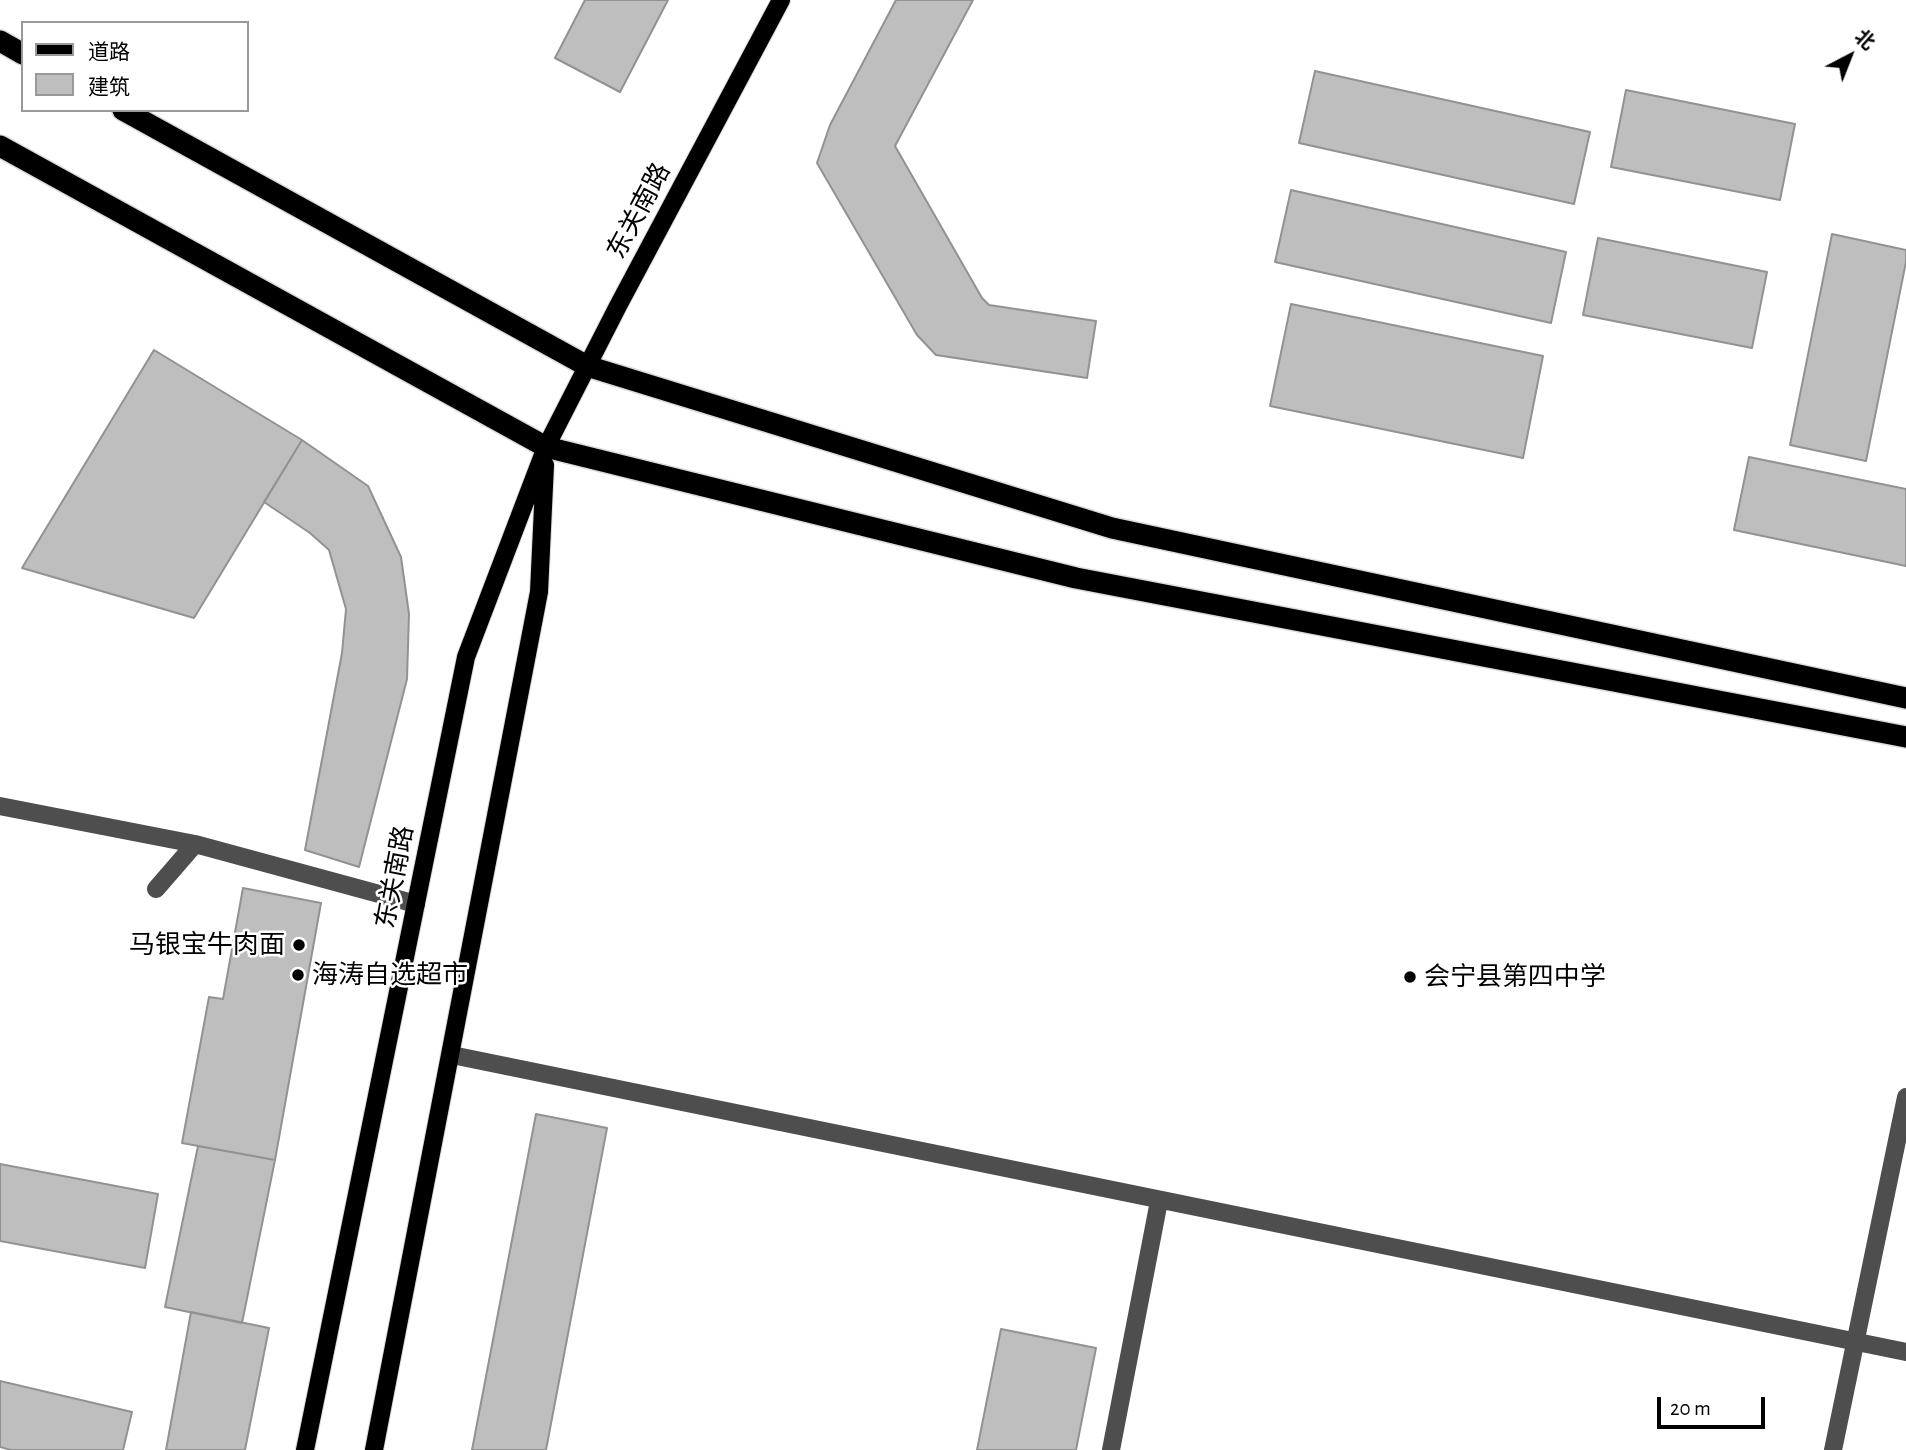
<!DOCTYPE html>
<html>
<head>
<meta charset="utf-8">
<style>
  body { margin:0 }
  #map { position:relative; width:1906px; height:1450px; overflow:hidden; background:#fff; font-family:"Alegreya Sans","Noto Sans SC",sans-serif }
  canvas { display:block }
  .legend { position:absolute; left:21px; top:21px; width:228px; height:91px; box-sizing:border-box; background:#fff; border:2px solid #999; margin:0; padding:9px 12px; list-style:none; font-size:21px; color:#000 }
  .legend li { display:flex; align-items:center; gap:14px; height:35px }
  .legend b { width:35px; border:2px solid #999 }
  .north { position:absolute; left:1815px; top:21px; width:70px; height:70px; -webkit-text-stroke:5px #fff; paint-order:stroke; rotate:42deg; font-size:19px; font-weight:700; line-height:28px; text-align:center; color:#000 }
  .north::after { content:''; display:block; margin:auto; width:24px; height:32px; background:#000; clip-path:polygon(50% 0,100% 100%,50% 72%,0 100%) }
  .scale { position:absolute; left:1657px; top:1397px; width:108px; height:32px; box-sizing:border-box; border:4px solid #000; border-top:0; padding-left:9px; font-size:21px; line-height:24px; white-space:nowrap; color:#000; -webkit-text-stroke:5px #fff; paint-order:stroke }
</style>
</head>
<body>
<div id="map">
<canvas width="1906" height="1450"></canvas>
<ul class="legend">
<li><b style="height:9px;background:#000"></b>道路</li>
<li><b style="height:19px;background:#bebebe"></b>建筑</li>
</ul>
<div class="north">北</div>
<div class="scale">20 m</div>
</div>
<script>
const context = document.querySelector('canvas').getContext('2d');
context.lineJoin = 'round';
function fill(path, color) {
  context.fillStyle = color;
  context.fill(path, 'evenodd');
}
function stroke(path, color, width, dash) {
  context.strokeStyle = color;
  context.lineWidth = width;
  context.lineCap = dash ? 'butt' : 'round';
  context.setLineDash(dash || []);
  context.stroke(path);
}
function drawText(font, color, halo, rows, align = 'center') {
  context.font = font + ' "Alegreya Sans","Noto Sans SC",sans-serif';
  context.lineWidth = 5;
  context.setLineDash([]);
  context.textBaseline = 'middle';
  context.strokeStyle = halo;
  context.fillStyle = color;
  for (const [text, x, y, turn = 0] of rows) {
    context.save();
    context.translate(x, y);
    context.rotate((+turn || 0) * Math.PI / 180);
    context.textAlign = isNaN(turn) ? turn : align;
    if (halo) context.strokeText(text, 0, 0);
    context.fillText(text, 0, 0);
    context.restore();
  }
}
const building = new Path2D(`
  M585 0H668L620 92 555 58Z
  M896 0H973L895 146 982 298 989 305 1096 321 1087 378 936 355 917 335 817 163 830 125Z
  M1315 71 1590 132 1574 204 1299 143Z
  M1626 90 1795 124 1780 200 1611 167Z
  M1291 190 1566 252 1551 323 1275 262Z
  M1832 234 1906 250V262L1866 461 1790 445Z
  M1598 238 1767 272 1752 348 1583 315Z
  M1291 304 1543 356 1523 458 1270 406Z
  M154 350 302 440 194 618 22 568Z
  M302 440 368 486 401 557 409 614 407 679 359 867 305 850 342 653 346 609 329 550 310 533 264 502Z
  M1749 457 1906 489V566L1734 530Z
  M243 888 321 903 275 1160 182 1143 209 997 223 999Z
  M536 1114 607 1128 546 1450H472Z
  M198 1146 275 1160 242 1323 165 1307Z
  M0 1164 158 1194 145 1268 0 1241Z
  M191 1312 269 1328 245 1450H166Z
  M1001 1329 1096 1348 1076 1450H977Z
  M0 1381 132 1412 123 1450H11L0 1447Z`);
const minor = new Path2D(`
  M0 806 195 844
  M156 889 195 844 416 904
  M452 1055 1906 1352
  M1111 1450 1159 1201
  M1833 1450 1906 1097`);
const major = new Path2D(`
  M305 1450 466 657 546 447 618 306 781 0
  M374 1450 539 592 545 465`);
const highway = new Path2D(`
  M0 41 23 54
  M123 110 587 366 1112 528 1906 698
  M0 146 546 447 1076 578 1906 737`);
const markers = [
  [299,945,7,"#000"],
  [298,975,7,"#000"],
  [1410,977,7,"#000"]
];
const streetNames = [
  ["东关南路",639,211,-62],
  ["东关南路",395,877,-79]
];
const poiNames = [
  ["马银宝牛肉面",285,945,"right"],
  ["海涛自选超市",312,975],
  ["会宁县第四中学",1424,977]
];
fill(building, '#bebebe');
stroke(building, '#929292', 2);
stroke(major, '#dbdbdb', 20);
stroke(highway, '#dbdbdb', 24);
stroke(minor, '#4e4e4e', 18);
stroke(major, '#000', 18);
stroke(highway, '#000', 21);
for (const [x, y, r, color] of markers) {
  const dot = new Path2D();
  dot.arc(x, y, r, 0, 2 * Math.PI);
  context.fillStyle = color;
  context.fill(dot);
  stroke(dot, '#fff', 2.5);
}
drawText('26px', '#000', '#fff', streetNames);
drawText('26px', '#000', '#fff', poiNames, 'left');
</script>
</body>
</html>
